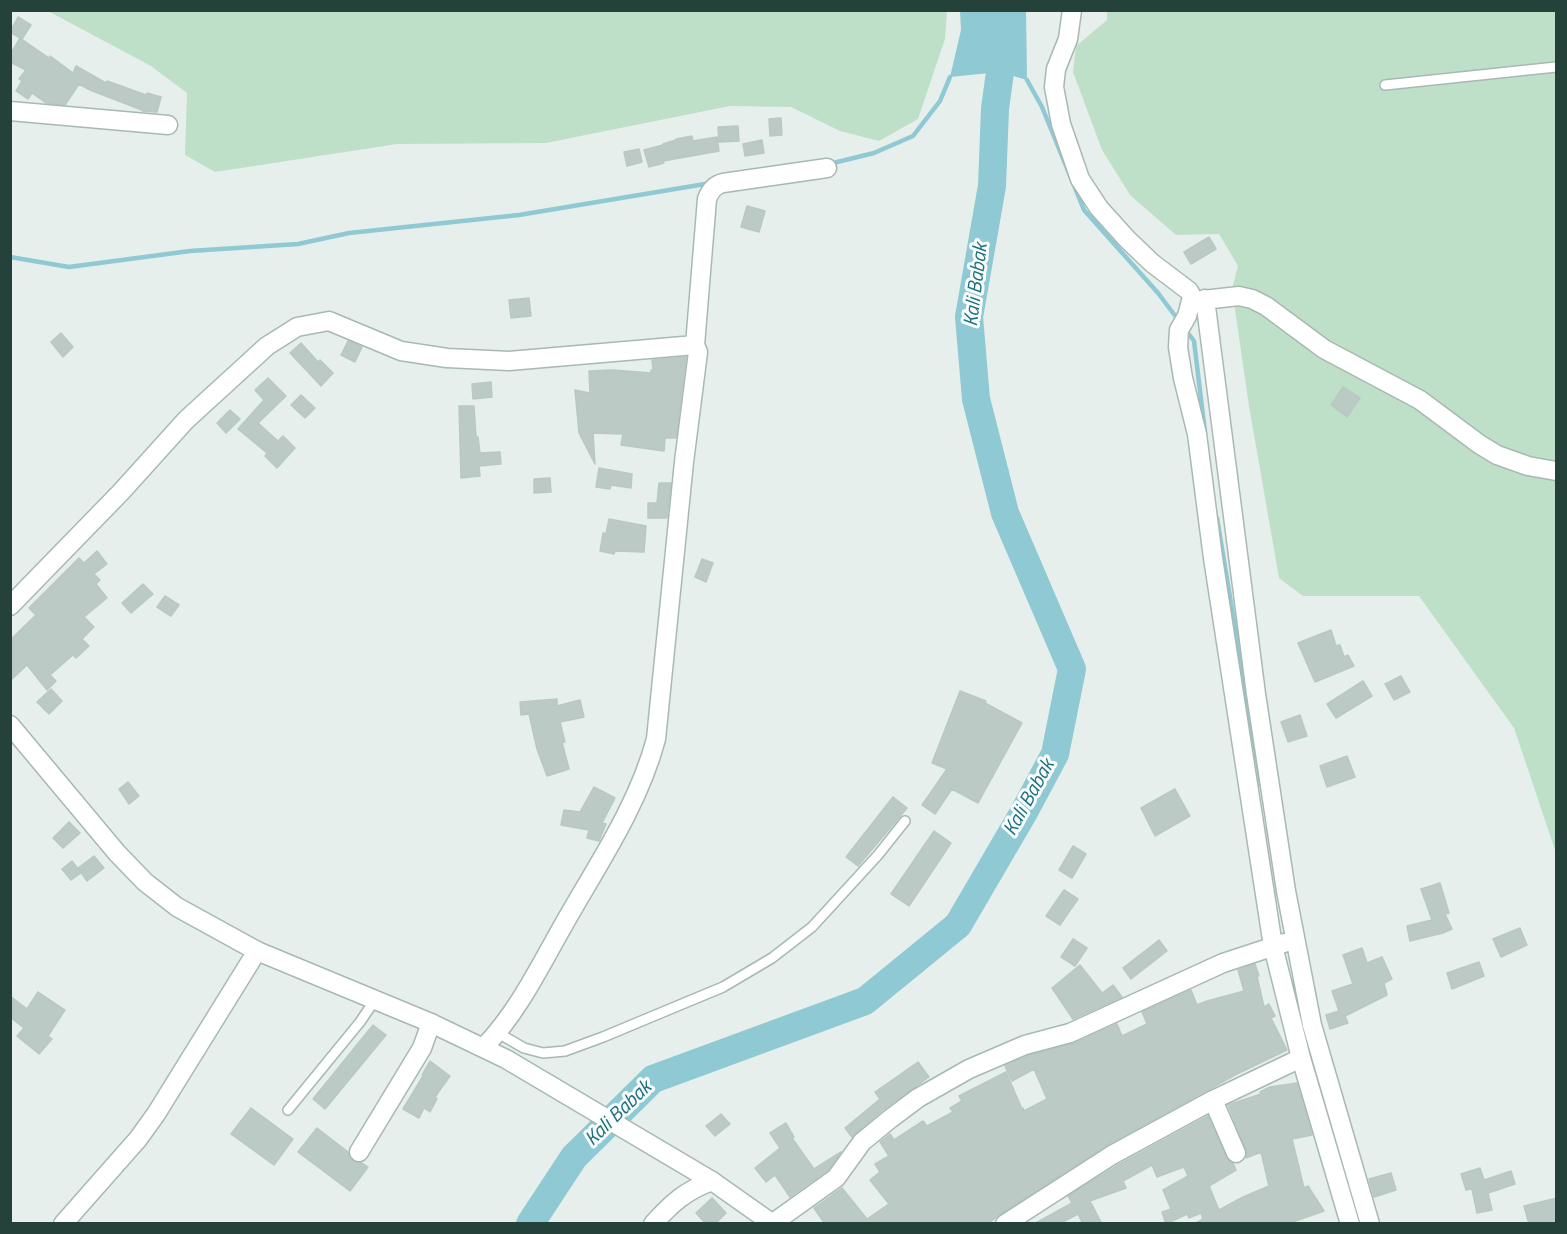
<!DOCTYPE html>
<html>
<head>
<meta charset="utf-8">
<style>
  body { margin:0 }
  #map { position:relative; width:1567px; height:1234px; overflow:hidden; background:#e6efeb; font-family:"Titillium Web",sans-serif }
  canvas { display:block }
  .frame { position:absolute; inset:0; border:12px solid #24423a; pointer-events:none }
</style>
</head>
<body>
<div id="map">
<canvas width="1567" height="1234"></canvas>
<div class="frame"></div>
</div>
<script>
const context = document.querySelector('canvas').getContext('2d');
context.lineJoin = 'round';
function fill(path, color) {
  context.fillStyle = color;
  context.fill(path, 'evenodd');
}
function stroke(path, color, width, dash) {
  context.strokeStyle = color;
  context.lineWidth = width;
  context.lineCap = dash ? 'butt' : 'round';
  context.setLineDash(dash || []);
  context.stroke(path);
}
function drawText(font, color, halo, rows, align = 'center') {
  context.font = font + ' "Titillium Web",sans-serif';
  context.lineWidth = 6;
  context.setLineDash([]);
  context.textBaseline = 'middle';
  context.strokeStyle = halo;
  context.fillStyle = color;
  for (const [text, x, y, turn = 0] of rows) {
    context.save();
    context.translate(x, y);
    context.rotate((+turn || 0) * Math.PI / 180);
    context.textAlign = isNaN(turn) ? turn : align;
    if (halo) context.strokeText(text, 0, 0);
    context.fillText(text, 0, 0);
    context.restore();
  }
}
const green = new Path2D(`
  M48 11H947L945 39 918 119 879 141 840 131 791 107 730 106 546 143 397 144 215 172 185 155 187 93 151 66Z
  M1107 11H1556V853L1514 728 1419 596H1303L1279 578 1249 406 1232 289 1238 266 1219 234 1176 235 1130 195 1102 150 1073 72 1076 46 1107 20Z`);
const water = new Path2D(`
  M960 11H1026L1027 80 1000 72 950 77 961 30Z`);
const stream = new Path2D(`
  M1027 80 1042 107 1084 210 1158 293 1179 321
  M829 164 874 153 913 136 940 101 950 77
  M10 257 69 267 190 251 298 244 349 233 519 215 711 183
  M1184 328 1194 341 1205 432
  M1217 518 1261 785
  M1347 1176 1352 1200`);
const river = new Path2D(`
  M530 1224 574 1157 653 1079 865 1001 958 925 1024 812 1055 754 1072 669 1005 513 976 399 969 317 992 186 995 109 1000 72`);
const building = new Path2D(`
  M18 17 31 25 22 39 10 32Z
  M20 38 49 58 50 56 73 73 76 66 106 83 107 81 146 95 147 93 161 97 157 112 142 111V110L90 90 79 84 65 105 46 103 32 93 28 99 16 91 22 81 19 79 26 70 10 62V55Z
  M781 118 782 135 770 136 769 119Z
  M738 126 739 141 719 142 718 127Z
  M692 136 693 141 717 137 719 151 663 161 664 163 649 167 644 150 663 145V144L676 140V139Z
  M762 140 764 153 745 156 743 144Z
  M639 149 642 162 627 166 624 152Z
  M747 206 765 211 759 232 741 227Z
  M1209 237 1216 249 1191 264 1184 252Z
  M529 298 531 316 511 318 509 300Z
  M61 333 73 347 63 357 51 342Z
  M348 341 362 347 355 362 341 355Z
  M301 343 318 362 320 360 333 373 321 386 290 353Z
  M686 357 676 438H665L664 451 621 445 623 434 593 433 595 464 579 433 575 390 590 393 589 371 613 370 651 373V370H653L652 360Z
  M268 378 286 396 258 423 278 441 283 436 295 448 277 468 265 456 267 453 238 429 264 400 255 390Z
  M491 382 492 397 473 399 472 384Z
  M1343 387 1360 398 1347 417 1331 405Z
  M301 395 315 408 305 418 291 405Z
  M459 406H474L476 437H478L480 453 500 452 501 464 479 466 480 476 461 478Z
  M230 410 240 419 226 433 217 423Z
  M599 468 632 474 631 488 611 485 610 489 596 487Z
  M550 478 551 492 534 493V479Z
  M659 483H671L667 518H648V503H657Z
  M609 519 646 526 644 552 615 551 614 554 600 551 603 533 606 534Z
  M97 551 107 564 94 574 100 580 96 584 107 598 84 617 94 627 82 639 89 646 76 658 73 655 50 675 56 681 47 690 27 665 10 681V640L36 615 29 608 79 558 84 563Z
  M702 559 713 563 706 582 695 577Z
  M143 584 153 594 131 613 122 603Z
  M165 596 179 605 171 616 157 607Z
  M1331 630 1336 646 1340 645 1344 657 1348 655 1354 666 1315 682 1298 643Z
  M1401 676 1410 692 1394 700 1385 684Z
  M1363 681 1372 696 1336 718 1327 704Z
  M51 689 62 701 49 714 37 702Z
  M960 691 986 701 985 703 1022 723 978 803 952 789 935 814 922 805 947 769 932 763Z
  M557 699V706L580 700 584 717 560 722 565 742H562L569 769 547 776 537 749 529 714 521 715 520 702Z
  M1300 715 1307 736 1288 742 1281 722Z
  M1347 756 1355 777 1327 787 1320 766Z
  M128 782 139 796 129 804 119 789Z
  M594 787 615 798 602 823 606 824 599 841 587 838 589 830 561 825 564 810 580 812Z
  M1175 789 1190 816 1155 836 1141 808Z
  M893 797 907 808 858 866 846 857Z
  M69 822 80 833 63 848 53 838Z
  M934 831 951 843 909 906 891 894Z
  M1073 846 1086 854 1072 878 1059 870Z
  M94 856 104 868 87 881 78 868Z
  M72 861 81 873 71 880 62 869Z
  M1440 883 1449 913 1445 914 1452 929 1443 933 1410 941 1407 926 1432 920 1421 889Z
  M1064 890 1078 899 1060 925 1046 916Z
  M1520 928 1527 945 1501 957 1493 939Z
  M1073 939 1087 948 1075 966 1061 957Z
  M1159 940 1167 951 1131 979 1123 968Z
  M1362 948 1367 963 1382 957 1392 979 1384 983 1387 995 1345 1016 1348 1023 1330 1029 1326 1015 1339 1011 1332 991 1353 984 1343 955Z
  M1479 962 1484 976 1452 989 1447 973Z
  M1255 964 1259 976H1257L1264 1007 1269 1004 1275 1016 1271 1018 1287 1050 1237 1074 1107 1145 999 1215 988 1224H825L814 1208 842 1188 867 1219 889 1204 870 1180 880 1172 875 1164 889 1156 880 1142 890 1134 894 1140 923 1121 927 1126 953 1112 950 1108 962 1101 959 1096 1006 1072 1022 1109 1023 1108 1024 1111 1047 1099 1034 1069 1012 1081 1005 1066 1030 1055 1075 1043 1117 1024 1122 1036 1147 1024 1142 1012 1191 990 1197 1005 1207 1001 1244 991 1238 970Z
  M1080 965 1102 993 1113 985 1122 997 1073 1019 1052 988Z
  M38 992 65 1010 48 1036 52 1039 39 1054 17 1036 24 1028 10 1017V996L27 1009Z
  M373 1025 386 1035 325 1109 313 1099Z
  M430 1061 450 1076 435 1097 437 1099 430 1112 424 1108 419 1118 403 1109 423 1076 422 1075Z
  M918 1062 929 1077 883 1110 852 1137 845 1128 880 1099 875 1092Z
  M1297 1083 1312 1135 1292 1139 1304 1188 1308 1186 1324 1211 1287 1224H1194L1203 1219 1201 1213 1189 1218 1187 1214 1166 1224 1162 1212 1171 1209 1163 1190 1188 1176 1184 1167 1157 1177 1152 1165 1123 1181 1126 1188 1090 1201 1102 1224H1083L1078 1214 1059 1224H1034L1072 1203 1068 1196 1118 1165 1208 1116 1226 1157 1233 1163 1236 1170 1209 1186 1219 1210 1243 1197 1269 1186 1261 1152 1246 1158V1149L1228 1105 1261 1094 1260 1092 1270 1087Z
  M251 1108 293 1139 274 1165 231 1134Z
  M721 1114 730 1124 715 1136 706 1126Z
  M786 1123 794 1137 792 1138 814 1169 841 1152 828 1170 790 1197 775 1175 766 1182 755 1168 780 1148 770 1133Z
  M317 1128 348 1152 353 1161 362 1163 368 1167 350 1191 298 1152Z
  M1480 1168 1484 1180 1511 1171 1515 1184 1488 1193 1492 1210 1477 1213 1472 1189 1466 1190 1461 1174Z
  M1391 1173 1396 1190 1374 1197 1369 1179Z
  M712 1198 726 1213 715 1224H706L696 1213Z
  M1557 1198V1224H1529L1524 1206Z`);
const service = new Path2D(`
  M1385 85 1556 67
  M498 1033 524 1048 543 1053 565 1051 603 1037 723 987 772 958 812 927 878 855 905 821
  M288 1110 360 1022 375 1000`);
const minor = new Path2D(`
  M1072 10 1068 39 1056 69 1054 87 1061 124 1080 179 1099 208 1127 239 1152 263 1189 291 1192 297 1187 316 1179 330 1178 347 1183 378 1197 434 1213 558 1273 946 1301 1058 1350 1224
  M10 111 168 125
  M1205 299 1256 694 1286 891 1312 1025 1370 1224
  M1194 301 1239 296 1252 299 1266 306 1324 349 1420 400 1479 444 1497 455 1528 466 1556 471
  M695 345 707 199C710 191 714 185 723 183L827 168
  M10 606 121 492 186 420 267 346 297 327 329 321 401 351 447 358 509 361 695 345 698 352 684 462 656 739C638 806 598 864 564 924 540 966 518 1012 484 1047
  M1213 1100 1236 1153
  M359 1152 422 1048 431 1023
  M773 1223 836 1178 862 1142 890 1119 918 1098 969 1069 1025 1045 1070 1033 1223 963 1284 943
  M63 1224 138 1139 156 1114 257 951
  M653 1224C672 1203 685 1191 712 1181
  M1005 1224 1112 1155 1213 1100 1301 1058`);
const tertiary = new Path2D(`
  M10 725 117 853 145 882 177 907 257 951 431 1023 506 1059 712 1181 773 1224`);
const waterNames = [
  ["Kali Babak",977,285,-83],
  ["Kali Babak",1030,798,-61],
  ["Kali Babak",619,1114,-44]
];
fill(green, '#bfe0c8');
fill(water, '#8ec9d4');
stroke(stream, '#8ec9d4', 4.5);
stroke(river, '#8ec9d4', 28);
fill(building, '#bbcac4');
stroke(building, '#b8c9c2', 1.5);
stroke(service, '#a8b8b2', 12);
stroke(minor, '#a8b8b2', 21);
stroke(tertiary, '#a8b8b2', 21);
stroke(service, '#fff', 9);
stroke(minor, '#fff', 18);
stroke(tertiary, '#fff', 18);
drawText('italic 20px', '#1c6f80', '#f7fbf9', waterNames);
</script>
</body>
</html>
